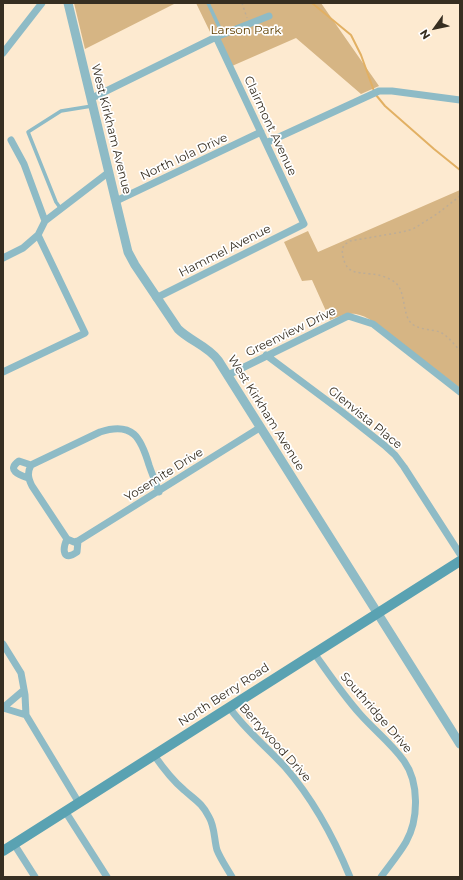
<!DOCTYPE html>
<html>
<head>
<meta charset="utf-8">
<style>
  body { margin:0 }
  #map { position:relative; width:463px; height:880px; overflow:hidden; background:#fdead0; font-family:Montserrat,sans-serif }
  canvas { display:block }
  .frame { position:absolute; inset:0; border:4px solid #362e21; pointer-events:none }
  .north { position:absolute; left:415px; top:8px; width:40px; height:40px; -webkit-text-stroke:3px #fff; paint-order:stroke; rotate:237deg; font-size:11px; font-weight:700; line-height:16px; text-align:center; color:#362e21 }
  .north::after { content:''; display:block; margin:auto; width:14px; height:18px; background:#362e21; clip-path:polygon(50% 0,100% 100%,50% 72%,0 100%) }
</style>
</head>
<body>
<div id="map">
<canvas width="463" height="880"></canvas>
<div class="frame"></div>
<div class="north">N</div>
</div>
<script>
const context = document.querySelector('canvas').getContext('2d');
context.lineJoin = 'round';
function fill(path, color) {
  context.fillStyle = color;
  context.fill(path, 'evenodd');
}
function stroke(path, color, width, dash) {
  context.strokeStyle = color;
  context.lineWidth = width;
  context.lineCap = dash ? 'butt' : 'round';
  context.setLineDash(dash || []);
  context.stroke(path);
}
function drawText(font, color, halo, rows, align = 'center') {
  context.font = font + ' Montserrat,sans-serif';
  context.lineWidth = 3.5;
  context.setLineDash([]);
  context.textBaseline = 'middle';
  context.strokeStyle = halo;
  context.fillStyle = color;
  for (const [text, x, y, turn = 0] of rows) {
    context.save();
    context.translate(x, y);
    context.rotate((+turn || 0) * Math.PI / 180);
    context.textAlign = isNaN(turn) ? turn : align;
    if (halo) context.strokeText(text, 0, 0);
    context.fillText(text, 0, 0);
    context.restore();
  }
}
const green = new Path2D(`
  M74 3H176L85 49Z
  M196 3H321L379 86 361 94 296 38 232 66 212 36Z
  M460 190V388L369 319C353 310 346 314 330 320L312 280 302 281 284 242 308 231 318 252Z`);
const stream = new Path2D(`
  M312 3 351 35 361 55 374 91
  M376 95 385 106 434 149 460 170`);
const path = new Path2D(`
  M242 3 247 18
  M460 196 437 214 413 229 402 232 350 241 344 245C342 249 342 253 343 257 347 274 356 272 371 274 378 274 390 278 396 283 406 293 402 313 411 323 418 330 431 329 440 332 448 336 454 344 460 351`);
const service = new Path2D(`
  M208 3 223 35
  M61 209 56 202 28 132 61 111 92 106`);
const minor = new Path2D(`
  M3 53 42 3
  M92 98 216 37 269 16
  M11 140 24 164 45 221
  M266 143 379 91H392L460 100
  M116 201 261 132
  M3 258 23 248 38 235 45 221 109 172
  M156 298 304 224 216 37
  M266 355 341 411 384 445 395 455 404 467 460 554
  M3 372 85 333 38 235
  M228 375 348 316 373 324 460 392
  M28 478C19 475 6 470 19 461L31 465
  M159 492C156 483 152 474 149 465 141 438 133 421 100 432L31 465C27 473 28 478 32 486L67 539 74 542 78 541 261 427
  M67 539C62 550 63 562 77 552L78 541
  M3 644 21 673 25 695 26 715 3 708
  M314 653C329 674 343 695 360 714 374 730 391 743 404 761 419 782 419 819 406 842 399 854 389 866 381 877
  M4 707 24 690
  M229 707C245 730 267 747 285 767 313 799 334 838 350 877
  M26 715 79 803
  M154 755C163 768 172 780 184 790 195 800 202 803 209 817 215 827 214 840 217 850 221 860 227 868 232 877
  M65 811 107 877
  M14 844 35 877`);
const tertiary = new Path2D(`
  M68 3 128 252 135 265 178 329C190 341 208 346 218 360L460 744`);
const secondary = new Path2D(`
  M3 851 460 561`);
const parkNames = [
  ["Larson Park",246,30]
];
const streetNames = [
  ["Clairmont Avenue",270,126,65],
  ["West Kirkham Avenue",111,129,76],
  ["North Iola Drive",184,157,-25],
  ["Hammel Avenue",225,251,-27],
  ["Greenview Drive",291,332,-26],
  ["West Kirkham Avenue",266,413,58],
  ["Glenvista Place",365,418,39],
  ["Yosemite Drive",164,475,-32],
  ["North Berry Road",224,695,-33],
  ["Southridge Drive",376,713,49],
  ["Berrywood Drive",275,743,48]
];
fill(green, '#d6b584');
stroke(stream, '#e2b063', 2);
stroke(path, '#bdad97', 1.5, [2, 3]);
stroke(service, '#8ebbc6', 3.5);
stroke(minor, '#8ebbc6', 7);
stroke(tertiary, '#8ebbc6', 9);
stroke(secondary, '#5aa2b2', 10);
drawText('12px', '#614000', '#fff', parkNames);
drawText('12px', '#362e21', '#fff', streetNames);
</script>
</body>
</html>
